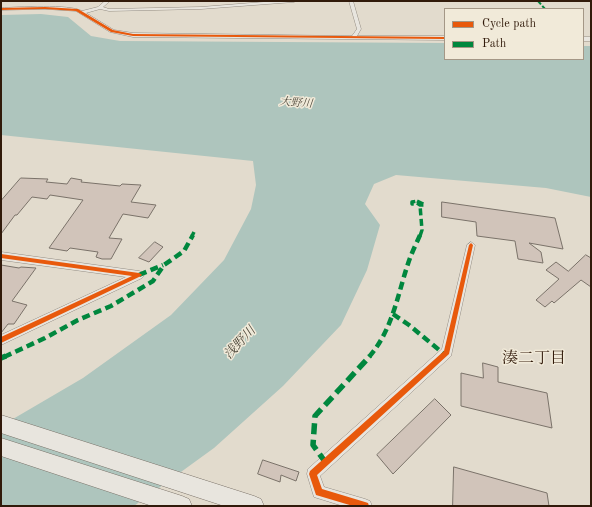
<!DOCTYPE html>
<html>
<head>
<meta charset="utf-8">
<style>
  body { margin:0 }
  #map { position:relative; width:592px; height:507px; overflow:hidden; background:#e2dbcd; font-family:"Old Standard TT",serif }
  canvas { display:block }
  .frame { position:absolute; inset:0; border:2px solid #311a0a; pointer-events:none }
  .legend { position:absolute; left:444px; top:8px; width:140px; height:52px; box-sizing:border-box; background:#f1ead9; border:1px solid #a49786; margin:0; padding:5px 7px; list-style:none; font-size:12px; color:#311a0a }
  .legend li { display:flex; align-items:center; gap:8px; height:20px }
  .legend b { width:20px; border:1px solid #a49786 }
</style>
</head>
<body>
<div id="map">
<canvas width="592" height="507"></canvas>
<div class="frame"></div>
<ul class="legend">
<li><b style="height:5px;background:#e8590c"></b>Cycle path</li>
<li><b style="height:5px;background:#00873e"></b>Path</li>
</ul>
</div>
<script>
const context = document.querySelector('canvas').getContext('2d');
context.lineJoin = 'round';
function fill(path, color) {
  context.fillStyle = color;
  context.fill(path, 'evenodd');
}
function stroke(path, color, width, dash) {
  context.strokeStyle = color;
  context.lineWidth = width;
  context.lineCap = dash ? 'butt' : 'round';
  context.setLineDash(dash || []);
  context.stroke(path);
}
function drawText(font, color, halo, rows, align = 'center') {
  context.font = font + ' "Old Standard TT","Noto Serif JP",serif';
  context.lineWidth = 3;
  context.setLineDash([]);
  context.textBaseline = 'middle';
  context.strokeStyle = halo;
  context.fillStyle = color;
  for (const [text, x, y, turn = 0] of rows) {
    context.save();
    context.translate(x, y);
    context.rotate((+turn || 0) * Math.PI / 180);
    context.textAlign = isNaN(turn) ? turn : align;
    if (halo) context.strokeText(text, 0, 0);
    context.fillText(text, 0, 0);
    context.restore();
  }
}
const water = new Path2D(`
  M41 14 68 17 91 36 120 41 445 43V59H583V46H591V197L546 188 396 175 374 184 365 204 380 225 367 270 341 325 283 386 214 448 134 506H1V426L83 378 171 315 224 260 251 209 256 185 253 161 1 135V15Z`);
const building = new Path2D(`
  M21 178 48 179 46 182 67 184 71 178 82 180 81 182 120 186 122 184 141 185 131 202 156 205 148 218 123 214 109 238 122 239 111 259H102L96 257 98 252 70 248 67 251 49 248 83 200 50 195 47 199 32 197 17 215H15L1 234V201Z
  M442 202 555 218 563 249 529 243 541 252 543 263 518 259 515 241 477 236 476 222 442 217Z
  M155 242 163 247 149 262 139 258Z
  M586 255 591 258V287L581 280 554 303 552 301 545 307 536 300 559 279 546 270 556 262 568 271Z
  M1 265 19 268 21 267 36 268 12 301 27 305 14 324H8L1 333Z
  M483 363 498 367V382L547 393 552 428 461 406V373L483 378Z
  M435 399 451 415 393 474 377 455Z
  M263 460 299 472 296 481 281 475 280 482 258 474Z
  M454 467 547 493 549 506H453Z`);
const street = new Path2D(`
  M105 1H110L103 7 109 9 201 7 276 1H296L294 2 201 9 109 11 100 9 86 13 114 30 133 33 352 36 357 29 349 1H353L361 29 357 36H445V40L133 37 110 32 76 11 45 9 1 10V8C18 7 70 4 82 11L98 7Z
  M583 37H591V41H583Z
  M471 242 475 245 451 356 320 476 324 487 365 499 370 501 372 506H343L314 497 307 474 308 469 442 349 467 245Z
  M1 252 139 271 142 272 144 275 142 278 1 345V335L126 277 1 260Z`);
const secondary = new Path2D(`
  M1 415 254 496 261 499 264 506H224L1 433Z
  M1 438 182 496 189 499 192 506H152L1 456Z`);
const quietFar3 = new Path2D(`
  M538 1 545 9`);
const quietFar2 = new Path2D(`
  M417 201 425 205H420L417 203 412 204V202Z
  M192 236 194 232
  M420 236 422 230 420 205`);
const quietFar1 = new Path2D(`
  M139 275 163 265
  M393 314 409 325 444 354
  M4 357 45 338 78 320 111 306 153 281 164 265 184 251 193 235
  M369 357C394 328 398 291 410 258 413 250 417 242 420 235`);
const quiet = new Path2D(`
  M1 358 6 356
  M326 463 313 445 315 416 370 356`);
const cycleway = new Path2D(`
  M45 7 78 9 113 30 133 34 445 37V39L133 36 111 32 76 11 45 9 1 10V8Z
  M471 243 473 245 449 354 317 475 322 489 365 502 368 503 369 506H353L316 495 309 474 310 471 444 351 469 245Z
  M1 254 139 273 141 274 142 275 141 276 1 343V337L132 276 1 258Z`);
const farWaternames = [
  ["大野川",296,103,5]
];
const waterNames = [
  ["浅野川",240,343,-47]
];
const nearNeighbourhoodnames = [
  ["湊二丁目",534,359]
];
fill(water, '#aec5bd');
fill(building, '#d1c4ba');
stroke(building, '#7a7269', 1);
stroke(street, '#938c82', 1);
stroke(secondary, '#7a7269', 1);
fill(street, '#e8e5de');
fill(secondary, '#e8e5de');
stroke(quietFar3, '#00873e', 2, [4.5, 2]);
stroke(quietFar2, '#00873e', 3.5, [7, 3.5]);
stroke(quietFar1, '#00873e', 4.5, [8, 4.5]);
stroke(quiet, '#00873e', 5.5, [11, 5.5]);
fill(cycleway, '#e8590c');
drawText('italic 11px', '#504b3e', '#f1ead9', farWaternames);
drawText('italic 13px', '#504b3e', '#f1ead9', waterNames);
drawText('16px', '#311a0a', '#f1ead9', nearNeighbourhoodnames);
</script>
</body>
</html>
